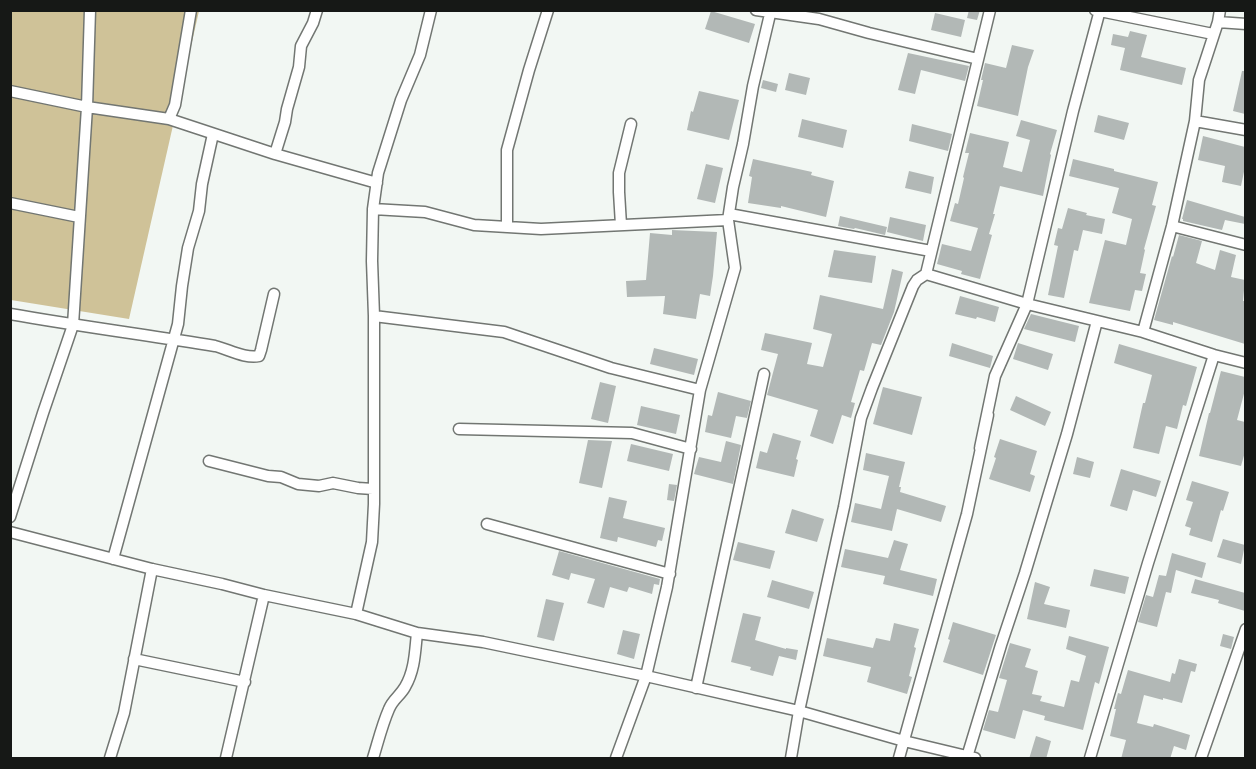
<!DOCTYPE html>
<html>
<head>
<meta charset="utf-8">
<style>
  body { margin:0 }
  #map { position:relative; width:1256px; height:769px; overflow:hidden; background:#f2f7f3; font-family:"Varela Round",sans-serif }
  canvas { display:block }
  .frame { position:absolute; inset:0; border:12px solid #161816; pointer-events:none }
</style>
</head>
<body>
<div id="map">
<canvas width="1256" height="769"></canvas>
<div class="frame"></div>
</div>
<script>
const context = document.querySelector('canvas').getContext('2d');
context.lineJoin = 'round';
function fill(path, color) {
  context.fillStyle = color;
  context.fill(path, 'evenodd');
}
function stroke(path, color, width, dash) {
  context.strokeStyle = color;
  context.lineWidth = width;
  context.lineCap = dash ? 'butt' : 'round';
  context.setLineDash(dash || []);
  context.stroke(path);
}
const green = new Path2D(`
  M10 11H199L129 319 11 300Z`);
const building = new Path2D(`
  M969 10H980L977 20 967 18Z
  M711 11 755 24 749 43 705 29Z
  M935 13 965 20 961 37 931 30Z
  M1130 31 1147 35 1141 57 1186 68 1182 85 1120 70 1125 48 1111 45 1113 34 1128 37Z
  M1012 45 1034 50 1028 67 1018 116 977 106 983 80H981L985 63 1006 68Z
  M908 53 969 66 965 81 921 70 915 94 898 90Z
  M1242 71H1245V114L1233 111Z
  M789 73 810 78 806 95 785 90Z
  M763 80 778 84 776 92 761 88Z
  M699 91 739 100 729 140 687 130 691 111 693 112Z
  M1098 115 1129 123 1124 140 1094 132Z
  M802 119 847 130 843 148 798 137Z
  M1021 120 1057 130 1050 154 1051 155 1043 196 1000 186 993 214H995L989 234 992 235 980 279 961 274 962 271 937 264 942 244 971 251 978 228 950 221 955 203 958 204 964 178 963 177 969 153H965L970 133 1009 142 1003 167 1022 172 1030 140 1016 136Z
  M912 124 952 134 948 151 909 141Z
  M1203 136 1245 147V167L1241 186 1222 182 1225 166 1198 160Z
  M753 159 812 172 811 175 834 181 826 217 781 206V208L748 203 752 177 749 176Z
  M1073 159 1114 169V171L1158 182 1152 205 1156 206 1144 249 1145 250 1140 273 1146 274 1142 291 1135 290 1130 311 1089 303 1105 240 1126 245 1132 219 1112 213 1119 188 1069 176Z
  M706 164 723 168 715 203 697 199Z
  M909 171 934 177 931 194 905 188Z
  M1187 200 1245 217V224L1225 220 1222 230 1183 221V219H1182Z
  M1068 208 1087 213 1086 215 1105 219 1102 234 1083 230 1078 251 1074 250 1064 298 1048 295 1058 246 1054 245 1058 228 1062 229Z
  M840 216 887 227 885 235 855 228 854 229 838 226Z
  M890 217 926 225 923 241 887 232Z
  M672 230 717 232 713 276 710 296 700 294 696 319 663 314 665 296 627 297 626 281 646 280 650 233 672 235Z
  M1179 235 1202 241 1196 263 1215 270 1220 250 1236 255 1231 277 1245 280 1243 301H1245V344L1173 322V325L1154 320 1172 256 1173 257Z
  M834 250 876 256 872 283 828 277Z
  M892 269 903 272 894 312 881 345 872 343 864 371 860 370 851 402 855 403 851 418 842 415 833 444 810 436 818 410 767 395 778 354 761 350 765 333 812 343 807 364 823 367 832 334 813 329 820 295 883 309Z
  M960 296 999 307 995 322 977 317 976 319 955 314Z
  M1031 314 1079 326 1075 342 1024 329Z
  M952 343 993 356 990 368 949 356Z
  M1018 343 1053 354 1048 370 1013 359Z
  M1119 344 1197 367 1186 406 1183 405 1177 429 1166 426 1159 454 1133 448 1143 403H1145L1152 375 1114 363Z
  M654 348 698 359 694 375 650 364Z
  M1221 371 1245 377V390L1237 420 1245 422V452L1241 466 1199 456 1209 413H1210Z
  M600 382 616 386 608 423 591 419Z
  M883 387 922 397 912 435 873 424Z
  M718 392 751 401 747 418 736 416 731 438 705 432 708 415 712 416Z
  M1016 396 1051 412 1045 426 1010 410Z
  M641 406 680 415 676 434 637 425Z
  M773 433 801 441 796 459 798 460 794 477 756 468 760 451 767 453Z
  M1000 439 1037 451 1030 474 1035 476 1030 492 989 479 996 458 994 457Z
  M588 440 612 441 602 488 579 483Z
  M726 441 741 445 733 484 694 474 699 457 721 462Z
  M631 444 673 454 669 471 627 461Z
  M866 453 905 462 899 487H901L900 492 946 506 941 522 897 509 892 531 851 522 855 503 881 509 889 476 863 470Z
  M1077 457 1094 462 1090 478 1073 474Z
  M1121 469 1161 481 1156 497 1133 490 1127 511 1110 506Z
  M1192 481 1229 492 1223 511 1221 510 1212 542 1189 535 1191 528 1185 526 1193 502 1186 500Z
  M669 484 677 485 674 501 667 500Z
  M609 497 627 501 623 518 665 528 662 541 658 540 656 547 618 537 617 542 600 538Z
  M792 509 824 519 817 542 785 533Z
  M1223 539 1245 545 1241 564 1217 557Z
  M894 540 908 544 900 570 937 579 933 596 883 584 885 576 841 567 845 549 888 558Z
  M738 542 775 551 770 569 733 560Z
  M559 551 660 579 659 585 654 584 652 594 629 587 627 592 610 587 604 608 587 603 595 579 571 573 569 580 552 575Z
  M1172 553 1206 563 1202 578 1176 570 1171 593 1166 592 1157 627 1138 622 1146 595 1153 597 1159 575 1166 576Z
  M1094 569 1129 577 1125 594 1090 586Z
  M1195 579 1245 593V611L1218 603 1219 600 1191 593Z
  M772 580 814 592 809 609 767 597Z
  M1035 582 1050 587 1044 604 1070 610 1066 628 1027 619Z
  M546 599 564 603 554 641 537 637Z
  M743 613 761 617 755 640 786 649V648L798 650 796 660 779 656 773 676 750 670 751 667 731 662Z
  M953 622 996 635 983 675 943 662 950 640 948 639Z
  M894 623 919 629 914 647 916 648 909 676 912 677 907 694 867 682 871 667 823 656 827 638 873 648 876 638 890 641Z
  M623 630 640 634 634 659 617 654Z
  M1223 634 1234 637 1231 649 1220 646Z
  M1069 636 1109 647 1099 684 1095 682 1083 730 1044 720 1045 716 1023 710 1015 739 983 730 989 710 998 712 1007 680 999 678 1010 643 1031 649 1025 667 1038 671 1032 694 1042 696 1040 701 1064 707 1071 680 1079 682 1086 656 1066 649Z
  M1179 659 1197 664 1195 672 1191 671 1182 703 1163 698V700L1144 695 1137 723 1153 727 1154 724 1190 735 1186 750 1174 746 1170 759H1121L1126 740 1110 736 1116 709H1114L1118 693 1121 694 1128 670 1170 682 1172 673 1175 674Z
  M1036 736 1051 741 1046 759H1029Z`);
const street = new Path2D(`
  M756 10 819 19 869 33 978 59
  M990 10 926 274 1027 304 1143 332 1214 355 1246 363
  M1095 10 1213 34
  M1218 22 1246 24
  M10 91 87 107 169 119 175 105 191 10
  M169 119 275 154 377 183
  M1195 121 1246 130
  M275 154 285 122 287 109 299 67 301 46 313 23 317 10
  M10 203 79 217
  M373 209 425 212 474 225 541 229 728 220
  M729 214 931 251
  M621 225 619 192V173L631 124
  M507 226V150L529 70 548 10
  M1172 226 1246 245
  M10 314C78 326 147 335 215 346 228 349 245 359 259 356L261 350 274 294
  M374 316 504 332 611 368 700 390
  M1143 332 1172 226 1195 121 1199 80 1218 22 1220 10
  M459 429 632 433 691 449
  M209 461 268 476 281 477 298 484 319 486 333 483 358 488 373 489
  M10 517 43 413 73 325 87 107 90 10
  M487 524 670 574
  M10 532 152 569 222 584 264 595 356 614 417 633 483 642 646 676 799 711 904 741 975 758
  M113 559 178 324 182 286 188 248 199 211 202 184 213 134
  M356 614 372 542 374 504V316L372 261 373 209 378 173 401 100 420 55 431 10
  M134 659 245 682
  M696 688 764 374
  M967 757 1001 645 1025 573 1067 434 1097 321
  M110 758 124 713 152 569
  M226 758 264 595
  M373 758C378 742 382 725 389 709 393 699 400 696 405 687 415 670 415 651 417 633
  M616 758 646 676 667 587 700 390 735 268 728 220 733 187 743 144 753 86 771 10
  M791 758 799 711 844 507 861 418 872 388 913 286 917 280 926 274
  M899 758 967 514 988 415 980 448 995 376 1027 304 1073 111 1100 10
  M1090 758 1148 563 1214 355
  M1201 758 1246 629`);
fill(green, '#cfc298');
fill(building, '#b2b8b6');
stroke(street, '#727672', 13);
stroke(street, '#fff', 10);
</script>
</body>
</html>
